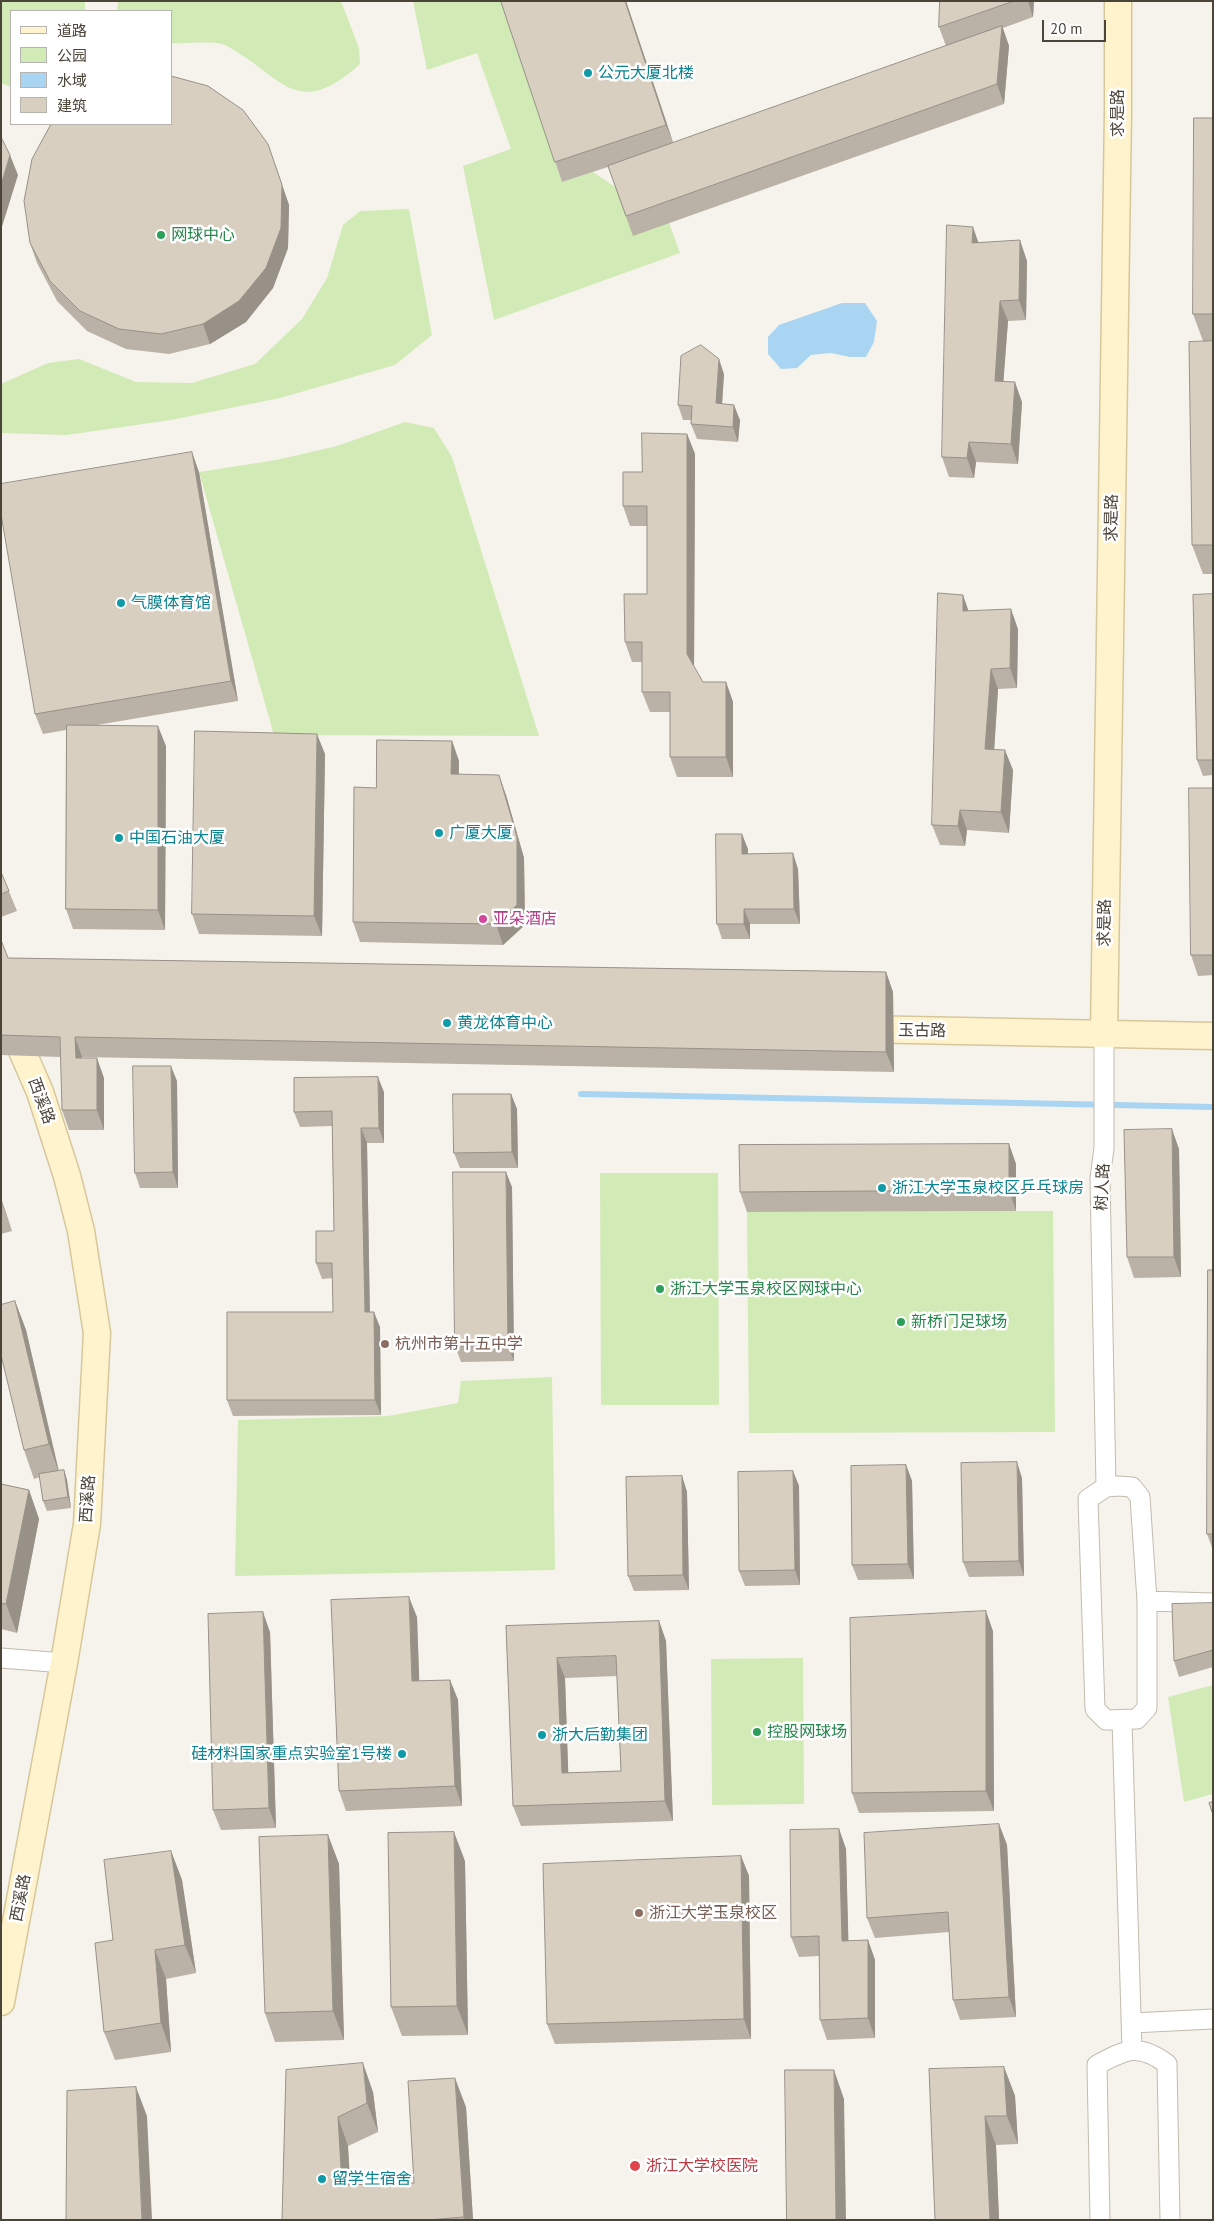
<!DOCTYPE html>
<html>
<head>
<meta charset="utf-8">
<style>
  body { margin:0 }
  #map { position:relative; width:1214px; height:2221px; overflow:hidden; background:#f6f3ec; font-family:"PT Sans","Noto Sans SC",sans-serif }
  canvas { display:block }
  .frame { position:absolute; inset:0; border:2px solid #4b4439; pointer-events:none }
  .legend { position:absolute; left:10px; top:10px; width:162px; height:115px; box-sizing:border-box; background:#fff; border:1px solid #b7b4b0; margin:0; padding:6px 9px; list-style:none; font-size:15px; color:#4b4439 }
  .legend li { display:flex; align-items:center; gap:10px; height:25px }
  .legend b { width:25px; border:1px solid #b7b4b0 }
  .scale { position:absolute; left:1042px; top:20px; width:64px; height:22px; box-sizing:border-box; border:2px solid #4b4439; border-top:0; padding-left:6px; font-size:15px; line-height:18px; white-space:nowrap; color:#4b4439; -webkit-text-stroke:4px #fff; paint-order:stroke }
</style>
</head>
<body>
<div id="map">
<canvas width="1214" height="2221"></canvas>
<div class="frame"></div>
<ul class="legend">
<li><b style="height:6px;background:#fff3cd"></b>道路</li>
<li><b style="height:14px;background:#d2eab5"></b>公园</li>
<li><b style="height:14px;background:#a9d4f2"></b>水域</li>
<li><b style="height:14px;background:#d8cfc1"></b>建筑</li>
</ul>
<div class="scale">20 m</div>
</div>
<script>
const context = document.querySelector('canvas').getContext('2d');
context.lineJoin = 'round';
function fill(path, color) {
  context.fillStyle = color;
  context.fill(path, 'evenodd');
}
function stroke(path, color, width, dash) {
  context.strokeStyle = color;
  context.lineWidth = width;
  context.lineCap = dash ? 'butt' : 'round';
  context.setLineDash(dash || []);
  context.stroke(path);
}
function drawText(font, color, halo, rows, align = 'center') {
  context.font = font + ' "PT Sans","Noto Sans SC",sans-serif';
  context.lineWidth = 5;
  context.setLineDash([]);
  context.textBaseline = 'middle';
  context.strokeStyle = halo;
  context.fillStyle = color;
  for (const [text, x, y, turn = 0] of rows) {
    context.save();
    context.translate(x, y);
    context.rotate((+turn || 0) * Math.PI / 180);
    context.textAlign = isNaN(turn) ? turn : align;
    if (halo) context.strokeText(text, 0, 0);
    context.fillText(text, 0, 0);
    context.restore();
  }
}
const green = new Path2D(`
  M1 1H85V11H11V87L1 83Z
  M118 1H341L359 48 360 64C295 123 281 74 225 45 215 40 183 44 171 43V11H117Z
  M413 1H501L562 182 593 172 669 223 680 253 494 320 463 166 511 149 477 53 427 70Z
  M409 209 432 335 395 365 280 398 171 420 67 435 1 433V384L48 363 79 359 136 382 192 383 255 364 302 319 327 278 343 225 360 211Z
  M405 422 434 428 452 457 539 736 274 735 199 472 276 460 337 446Z
  M600 1173H718L719 1405H601Z
  M1053 1211 1055 1432 749 1433 747 1212Z
  M552 1377 555 1570 235 1576 238 1420 388 1416 458 1403 461 1381Z
  M803 1658 804 1804 712 1805 711 1659Z
  M1213 1685V1794L1184 1802 1168 1697Z`);
const water = new Path2D(`
  M842 303H865L877 321 874 342 866 357H850L831 353 811 355 797 368 781 369 768 354V337L779 325Z`);
const stream = new Path2D(`
  M581 1094 1213 1107`);
const minor = new Path2D(`
  M1104 1034V1148L1100 1178 1106 1487
  M1118 1486 1132 1487 1140 1497 1147 1601V1708L1137 1719 1106 1720 1095 1709 1088 1499 1106 1487Z
  M1147 1601 1213 1603
  M1 1658 64 1663
  M1122 1720 1132 2049
  M1132 2023 1213 2019
  M1100 2220 1097 2065C1126 2049 1139 2043 1167 2064L1170 2220`);
const secondary = new Path2D(`
  M859 1029 1213 1036
  M1104 1034 1118 112V1
  M1 2002 64 1663 87 1524 97 1333 81 1231 67 1176 40 1092 10 1023`);
const wall = new Path2D(`
  M501 1H626L673 143 946 46 939 27 940 1H1034L1033 17 1003 28 1009 46 1004 104 633 236 608 167 562 182Z
  M1213 118V574H1203L1192 545 1203 341 1193 314Z
  M275 164 289 205 288 248 273 288 246 322 210 344 169 354 126 349 87 331 57 301 37 263 30 243Z
  M978 243 1027 261 1026 320 1008 321 1003 381 1022 402 1018 464 976 462 974 478 949 477 942 457Z
  M724 374 722 404 740 420 738 442 697 439 691 424V420H683L678 405Z
  M687 434 695 454 694 667 703 682H726L733 702V777H677L670 757V712H650L642 692V662H632L625 642 647 594V526H630L623 506 642 472Z
  M199 472 238 701 97 725 166 746 165 930 73 929 66 909V730L43 734 35 714Z
  M1213 594V775L1203 776 1197 760Z
  M969 611 1018 629 1017 688 998 689 994 749 1013 770 1009 833 967 830 965 846 940 845 932 825Z
  M452 741 459 761V775L506 795 524 858 525 925 503 945 360 942 353 922 376 788Z
  M325 754 322 936 199 934 192 914Z
  M1213 788V975L1198 976 1191 955Z
  M748 849V854L798 869 800 924H750V939H722L717 924Z
  M1 872 17 911 1 917Z
  M1 940 8 958 886 972 893 992 894 1072 82 1057V1058L104 1078V1130H69L62 1110 61 1057 1 1055Z
  M177 1081 178 1188H140L135 1173Z
  M384 1092V1143H367L370 1312 380 1327 381 1415 233 1416 227 1400 333 1312V1278L322 1279 316 1263 334 1231 332 1126 300 1127 294 1112Z
  M511 1094 517 1109 518 1168H460L454 1153Z
  M1009 1144 1016 1164V1211L747 1212 740 1192Z
  M1179 1149 1181 1277 1134 1278 1127 1257Z
  M512 1187 514 1361 461 1362 455 1346Z
  M1 1198 12 1231 1 1234Z
  M1213 1270V1550L1207 1534Z
  M15 1301 26 1330 59 1471 64 1470 67 1480 71 1508 47 1511 43 1501 40 1477 34 1479 24 1450Z
  M906 1465 912 1481 914 1579 858 1580 852 1565Z
  M793 1471 799 1486 800 1585 745 1586 739 1571Z
  M682 1476 687 1492 689 1590 634 1591 628 1576Z
  M1022 1478 1024 1576 969 1577 963 1562Z
  M1 1484 29 1490 39 1519 17 1633 1 1629Z
  M1213 1603V1667L1179 1677 1174 1661Z
  M417 1617 419 1681 450 1680 458 1700 462 1806 346 1811 339 1791Z
  M659 1621 666 1641 673 1821 521 1826 513 1806 506 1626ZM617 1676 621 1771 568 1773 565 1678Z
  M993 1631 994 1811 859 1813 852 1793Z
  M270 1632 276 1828 221 1830 213 1810Z
  M999 1824 1007 1845 1016 2017 960 2020 953 2000 949 1932 875 1938 867 1918Z
  M839 1829 846 1849 848 1941 868 1940 875 1960V2038L827 2040 820 2020 819 1956 799 1957 791 1937Z
  M328 1835 339 1864 344 2040 275 2042 265 2013Z
  M171 1851 182 1880 196 1973 166 1979 171 2052 115 2060 104 2032 113 1940Z
  M741 1856 749 1876 751 2039 555 2044 547 2024Z
  M465 1861 468 2035 402 2036 391 2007Z
  M1004 2067 1015 2096 1018 2144 996 2145 999 2220H935Z
  M286 2070 373 2092 378 2132 348 2146 350 2185 414 2183 466 2107 473 2220H282Z`);
const shadedWall = new Path2D(`
  M625 1H626L674 145 666 125Z
  M1028 1H1034L1033 17Z
  M1002 26 1009 46 1004 104 997 84Z
  M268 144 289 205 288 248 273 288 246 322 210 344 203 324Z
  M10 155 18 175 1 230V185Z
  M973 227 980 247 972 243Z
  M1020 240 1027 261 1026 320 1019 300Z
  M1000 301 1008 321 1002 401 995 381Z
  M719 359 724 374 721 419 716 403Z
  M1015 382 1022 402 1018 464 1011 444Z
  M734 405 740 420 738 442 733 427Z
  M687 434 695 454 694 674 687 654Z
  M969 442 976 462 974 478 967 458Z
  M192 452 199 472 238 701 231 681Z
  M963 595 970 615 963 611Z
  M1011 609 1018 629 1017 688 1010 668Z
  M991 669 998 689 993 769 985 749Z
  M726 682 733 702V777L726 757Z
  M158 726 166 746 165 930 158 910Z
  M317 734 325 754 322 936 314 916Z
  M452 741 459 761 458 795 451 774Z
  M1005 750 1013 770 1009 833 1001 812Z
  M499 775 506 795 524 858 525 925 503 945 496 924Z
  M960 810 967 830 965 846 958 826Z
  M742 834 748 849V869L742 854Z
  M793 853 798 869 800 924 794 909Z
  M744 909 750 924V939L744 924Z
  M886 972 893 992 894 1072 886 1052Z
  M75 1037 82 1057 83 1078 76 1058Z
  M97 1058 104 1078V1130L97 1110Z
  M171 1066 177 1081 178 1188 173 1172Z
  M378 1077 384 1092V1143L379 1128Z
  M511 1094 517 1109 518 1168 512 1152Z
  M361 1128 367 1143 370 1327 365 1312Z
  M1172 1129 1179 1149 1181 1277 1174 1257Z
  M1009 1144 1016 1164V1211L1009 1190Z
  M506 1172 512 1187 514 1361 508 1346Z
  M1 1198 12 1231 1 1200Z
  M15 1301 26 1330 59 1473 49 1444Z
  M374 1312 380 1327 381 1415 375 1400Z
  M1017 1462 1022 1478 1024 1576 1019 1561Z
  M906 1465 912 1481 914 1579 908 1564Z
  M64 1470 67 1480 71 1508 68 1497Z
  M793 1471 799 1486 800 1585 795 1570Z
  M682 1476 687 1492 689 1590 683 1575Z
  M29 1490 39 1519 17 1633 6 1604Z
  M409 1597 417 1617 420 1701 412 1681Z
  M986 1611 993 1631 994 1811 986 1791Z
  M263 1612 270 1632 276 1828 269 1808Z
  M659 1621 666 1641 673 1821 665 1801Z
  M557 1658 565 1678 569 1793 562 1773Z
  M450 1680 458 1700 462 1806 455 1786Z
  M999 1824 1007 1845 1016 2017 1009 1997Z
  M839 1829 846 1849 849 1961 842 1941Z
  M454 1832 465 1861 468 2035 457 2006Z
  M328 1835 339 1864 344 2040 333 2011Z
  M171 1851 182 1880 196 1973 185 1945Z
  M741 1856 749 1876 751 2039 744 2019Z
  M868 1940 875 1960V2038L868 2018Z
  M155 1950 166 1979 171 2052 161 2023Z
  M363 2063 373 2092 378 2132 367 2103Z
  M1004 2067 1015 2096 1018 2144 1007 2116Z
  M834 2070 844 2099 846 2220H836Z
  M455 2078 466 2107 473 2220H465L464 2217Z
  M136 2087 147 2116 152 2220H142Z
  M985 2116 996 2145 999 2220H990Z
  M338 2117 348 2146 352 2214 342 2185Z`);
const building = new Path2D(`
  M501 1H625L666 125 555 162Z
  M940 1H1014L939 27Z
  M1002 26 997 84 626 216 608 166Z
  M171 76 208 86 243 110 268 144 282 185 281 228 266 268 239 301 203 324 161 334 119 329 80 311 50 281 30 243 24 201 32 159 51 124H171Z
  M1194 118H1213V314H1193Z
  M1 137 10 155 1 185Z
  M947 225 973 227 972 243 1020 240 1019 300 1000 301 995 381 1015 382 1011 444 969 442 967 458 942 457Z
  M1213 341V545H1192L1189 342Z
  M701 345 719 359 716 403 734 405 733 427 691 424 692 406 678 405 681 356Z
  M642 433 687 434V654L703 682H726V757H670V692H642V642H625L624 594H647V506H623V472H642Z
  M192 452 231 681 35 714 1 514V484Z
  M938 593 963 595V611L1011 609 1010 668 991 669 985 749 1005 750 1001 812 960 810 958 826 932 825Z
  M1213 594V760H1197L1193 595Z
  M67 725 158 726V910L66 909Z
  M195 731 317 734 314 916 192 914Z
  M377 740 452 741 451 774 499 775 517 837V905L496 924 353 922 354 787 376 788Z
  M1189 788H1213V955H1191Z
  M716 834H742V854L793 853 794 909H744V924H717Z
  M1 872 9 891 1 894Z
  M1 940 8 958 886 972V1052L75 1037 76 1058H97V1110H62L60 1037 1 1035Z
  M133 1066H171L173 1172 135 1173Z
  M378 1077 379 1128H361L365 1312H374L375 1400H227V1312H333L332 1263H316V1231H334L332 1111 294 1112V1078Z
  M453 1094H511L512 1152 454 1153Z
  M1172 1129 1174 1257H1127L1124 1130Z
  M1009 1144V1190L740 1192 739 1145Z
  M453 1172H506L508 1346H455Z
  M1208 1270H1213V1534H1207Z
  M15 1301 49 1444 24 1450 1 1355V1305Z
  M1017 1462 1019 1561 963 1562 961 1463Z
  M906 1465 908 1564 852 1565 851 1466Z
  M64 1470 68 1497 43 1501 39 1474Z
  M793 1471 795 1570 739 1571 738 1472Z
  M682 1476 683 1575 628 1576 626 1477Z
  M1 1484 29 1490 6 1604 1 1603Z
  M409 1597 412 1681 450 1680 455 1786 339 1791 331 1600Z
  M1213 1603V1650L1174 1661 1172 1604Z
  M986 1611V1791L852 1793 850 1618Z
  M263 1612 269 1808 213 1810 208 1614Z
  M659 1621 665 1801 513 1806 506 1626ZM616 1656 621 1771 562 1773 557 1658Z
  M1213 1802V1815L1209 1803Z
  M999 1824 1009 1997 953 2000 948 1912 867 1918 864 1833Z
  M839 1829 842 1941 868 1940V2018L820 2020 819 1936 791 1937 790 1830Z
  M454 1832 457 2006 391 2007 388 1833Z
  M328 1835 333 2011 265 2013 259 1837Z
  M171 1851 185 1945 155 1950 161 2023 104 2032 95 1943 113 1940 104 1860Z
  M741 1856 744 2019 547 2024 543 1864Z
  M363 2063 367 2103 338 2117 342 2185 414 2183 408 2081 455 2078 464 2217 428 2220H282L286 2070Z
  M1004 2067 1007 2116H985L990 2220H935L929 2069Z
  M785 2070H834L836 2220H787Z
  M136 2087 142 2220H66L67 2091Z`);
const markers = [
  [588,73,5,"#0f9aa8"],
  [161,235,5,"#2e9e5b"],
  [121,603,5,"#0f9aa8"],
  [439,833,5,"#0f9aa8"],
  [119,838,5,"#0f9aa8"],
  [483,919,5,"#d1479c"],
  [447,1023,5,"#0f9aa8"],
  [882,1188,5,"#0f9aa8"],
  [660,1289,5,"#2e9e5b"],
  [901,1322,5,"#2e9e5b"],
  [385,1344,5,"#8d6e63"],
  [757,1732,5,"#2e9e5b"],
  [542,1735,5,"#0f9aa8"],
  [402,1754,5,"#0f9aa8"],
  [639,1913,5,"#8d6e63"],
  [635,2166,6,"#e0444e"],
  [322,2179,5,"#0f9aa8"]
];
const cultureNames = [
  ["公元大厦北楼",598,73],
  ["气膜体育馆",131,603],
  ["广厦大厦",449,833],
  ["中国石油大厦",129,838],
  ["黄龙体育中心",457,1023],
  ["浙江大学玉泉校区乒乓球房",892,1188],
  ["浙大后勤集团",552,1735],
  ["硅材料国家重点实验室1号楼",392,1754,"right"],
  ["留学生宿舍",332,2179]
];
const streetNames = [
  ["求是路",1118,113,-90],
  ["求是路",1112,518,-89],
  ["求是路",1105,923,-89],
  ["玉古路",922,1031,1],
  ["西溪路",41,1101,70],
  ["树人路",1103,1187,-87],
  ["西溪路",88,1499,-86],
  ["西溪路",21,1898,-79]
];
const leisureNames = [
  ["网球中心",171,235],
  ["浙江大学玉泉校区网球中心",670,1289],
  ["新桥门足球场",911,1322],
  ["控股网球场",767,1732]
];
const hotelNames = [
  ["亚朵酒店",493,919]
];
const educationNames = [
  ["杭州市第十五中学",395,1344],
  ["浙江大学玉泉校区",649,1913]
];
const healthNames = [
  ["浙江大学校医院",646,2166]
];
fill(green, '#d2eab5');
fill(water, '#a9d4f2');
stroke(stream, '#a9d4f2', 6);
stroke(minor, '#c2bbae', 21);
stroke(secondary, '#d6c79b', 29);
stroke(minor, '#fff', 19);
stroke(secondary, '#fff3cd', 26);
fill(wall, '#bab2a6');
fill(shadedWall, '#979187');
fill(building, '#d8cfc1');
stroke(building, '#979187', 1);
for (const [x, y, r, color] of markers) {
  const dot = new Path2D();
  dot.arc(x, y, r, 0, 2 * Math.PI);
  context.fillStyle = color;
  context.fill(dot);
  stroke(dot, '#fff', 2);
}
drawText('16px', '#0d838f', '#fff', cultureNames, 'left');
drawText('16px', '#4b4439', '#fff', streetNames);
drawText('16px', '#27864d', '#fff', leisureNames, 'left');
drawText('16px', '#b23c85', '#fff', hotelNames, 'left');
drawText('16px', '#785e54', '#fff', educationNames, 'left');
drawText('16px', '#be3a42', '#fff', healthNames, 'left');
</script>
</body>
</html>
